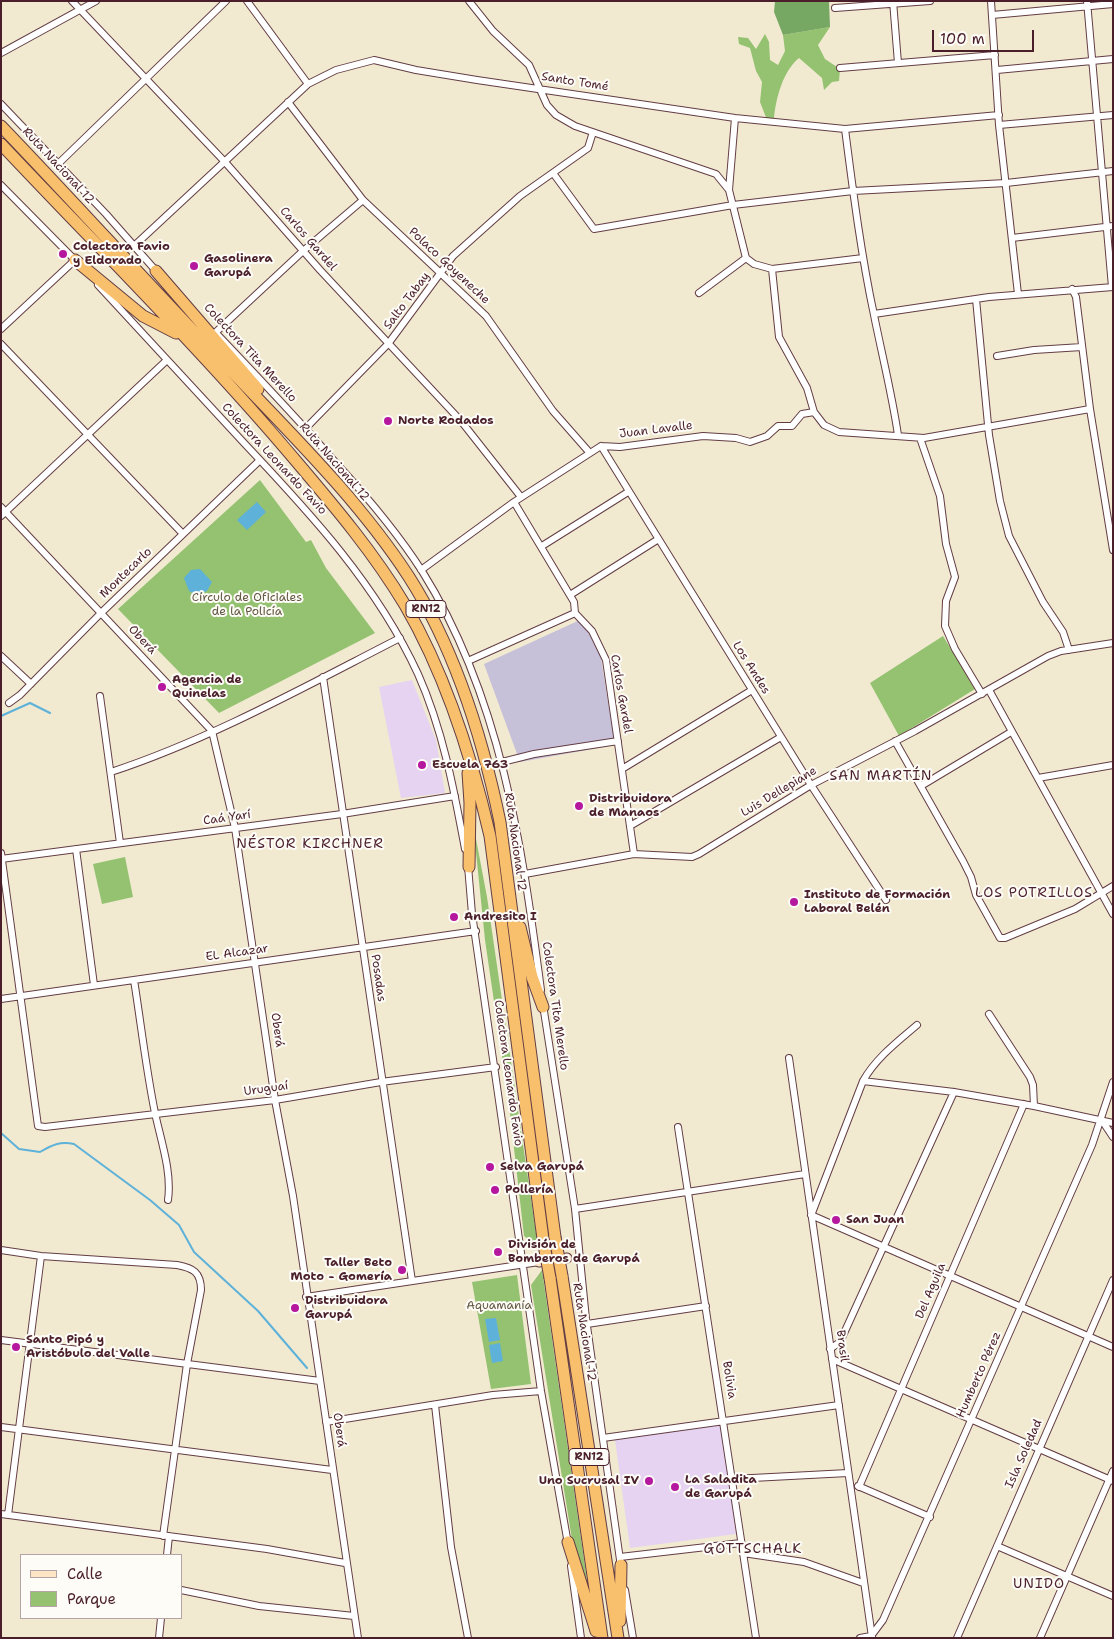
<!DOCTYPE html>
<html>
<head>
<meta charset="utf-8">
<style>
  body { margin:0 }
  #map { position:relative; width:1114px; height:1639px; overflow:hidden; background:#f1ead1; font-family:"Shantell Sans",sans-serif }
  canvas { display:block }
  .frame { position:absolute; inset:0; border:2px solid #4a1f2b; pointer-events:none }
  .legend { position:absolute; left:20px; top:1554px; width:162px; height:65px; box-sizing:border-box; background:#fdfcf7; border:1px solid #b5a4a5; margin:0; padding:6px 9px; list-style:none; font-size:15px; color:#4a1f2b }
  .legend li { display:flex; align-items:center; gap:10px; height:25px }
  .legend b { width:25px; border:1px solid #b5a4a5 }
  .scale { position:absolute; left:932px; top:30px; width:102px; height:22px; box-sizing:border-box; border:2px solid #4a1f2b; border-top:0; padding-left:6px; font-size:15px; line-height:18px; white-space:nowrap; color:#4a1f2b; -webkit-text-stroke:4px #fdfcf7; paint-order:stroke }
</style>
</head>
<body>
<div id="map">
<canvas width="1114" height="1639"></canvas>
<div class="frame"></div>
<ul class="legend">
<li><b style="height:6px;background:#fce5c4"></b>Calle</li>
<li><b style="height:14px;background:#94c271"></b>Parque</li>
</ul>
<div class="scale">100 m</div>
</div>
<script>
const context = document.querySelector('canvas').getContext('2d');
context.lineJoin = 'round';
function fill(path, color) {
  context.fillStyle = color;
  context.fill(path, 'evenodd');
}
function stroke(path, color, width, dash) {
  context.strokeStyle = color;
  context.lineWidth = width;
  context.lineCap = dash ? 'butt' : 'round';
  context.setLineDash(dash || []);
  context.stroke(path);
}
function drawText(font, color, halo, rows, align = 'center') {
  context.font = font + ' "Shantell Sans",sans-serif';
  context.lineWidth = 4;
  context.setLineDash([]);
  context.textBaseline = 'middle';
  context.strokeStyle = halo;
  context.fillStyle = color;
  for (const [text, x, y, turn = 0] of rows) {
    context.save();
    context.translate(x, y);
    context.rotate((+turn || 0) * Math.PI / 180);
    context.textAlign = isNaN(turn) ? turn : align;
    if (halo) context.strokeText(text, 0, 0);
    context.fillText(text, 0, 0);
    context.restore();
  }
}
const built = new Path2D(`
  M412 680 436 740 445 793 401 798 379 687Z
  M721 1425 736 1534 630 1548 615 1440Z`);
const industrial = new Path2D(`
  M582 619 601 658 615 745 520 762 484 664Z`);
const green = new Path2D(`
  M830 27 818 45 825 59 840 69 839 81 832 82 824 90 822 78 799 58C783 71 776 98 774 118L767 120 760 102 762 82 756 71 750 48 739 44 738 37 748 38 756 49 765 34 769 42 770 60 778 65 785 51 783 35Z
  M260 480 306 542 311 540 326 568 375 633 219 713 118 609Z
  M943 636 975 689 899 736 870 683Z
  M473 823 487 897 538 1247 524 1236 509 1104 485 940Z
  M125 857 133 897 102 904 93 864Z
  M542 1270 588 1587 575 1558 531 1285Z
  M517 1275 531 1384 491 1389 472 1282Z`);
const forest = new Path2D(`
  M775 1H829L830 27 783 35 774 12Z`);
const water = new Path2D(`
  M257 502 266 512 247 530 237 520Z
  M200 569 212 582 207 591 197 595 189 591 184 578 191 570Z
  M496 1318 500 1340 489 1342 485 1319Z
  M500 1343 503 1361 492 1363 489 1345Z`);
const stream = new Path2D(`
  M1 716 30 703 50 713
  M1 1133 19 1149 40 1152C52 1145 60 1141 74 1144L150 1200 179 1225 194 1252 258 1311 307 1368`);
const street = new Path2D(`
  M72 1 225 162 320 270 461 421 521 497
  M247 1 308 84
  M469 1 493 31 529 65 547 105 556 115 575 126 716 174 729 190 746 258 754 264 772 269 863 258
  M893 1 898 63
  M991 1 999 125 1018 294
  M1087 1 1112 287
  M835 8 930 1
  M992 15 1113 4
  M1 53 96 1
  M840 68 995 55
  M997 70 1113 59
  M288 102 363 200 486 316 553 411 589 452
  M1 104 106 214 157 272
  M999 125 1113 115
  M845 129C853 191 861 254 874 315 882 355 892 394 898 435
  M58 164 226 1
  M553 173 594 229 733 205 853 191 1006 183 1113 171
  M1 185 76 261
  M729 190 735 118
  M1012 238 1113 226
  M134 246 308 84 336 70 374 60 416 70 477 80 735 118 845 129 999 115
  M772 269 779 337 807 388 814 412
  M98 285C147 338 195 390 244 443 311 514 377 585 418 674 443 730 454 790 465 849
  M1072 289 1076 297 1090 409 1113 550
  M699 293 746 258
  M976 299 989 435 1000 501 1009 536 1043 602 1063 632 1069 650
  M874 314 989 297 1113 287
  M1 329 75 260
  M216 332 303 251 363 200
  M216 333C257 376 298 419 337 464 368 498 397 532 422 571 501 697 522 845 541 990
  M1 344 183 534
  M997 356 1034 350 1082 347
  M306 428 388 344 453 256 520 196 588 148 593 132
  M920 438 940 496 946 544 955 577 946 601 945 626 955 649 982 694
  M601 446 811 785 886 900
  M514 502 574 602 575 613 592 631 606 660 634 854
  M1 507 212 731 235 828 275 1100 293 1196 358 1638
  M1 516 167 360
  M542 546 628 492
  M421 570 514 502 601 446 620 447 703 436 736 438 750 442 767 436 778 426H792L802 414 814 412 824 425 839 432 924 438 1090 409
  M570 595 657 540
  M1 656 31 684
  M468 661 575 613
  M323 677 412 1281
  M989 690 1113 914
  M100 696 120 843
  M9 703 20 695 101 613 260 460
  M895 741 963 861 971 877 976 895 1000 938H1005L1075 909 1113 886
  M502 762 534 754 618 741
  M622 769 752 690
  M111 772C211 739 306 686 400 638
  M1038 778 1113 765
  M921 786 1011 732
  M630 826 781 737
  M76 849 94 985
  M1 853 38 1126 45 1127 275 1100 381 1082 496 1067
  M1 859 342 814 455 796
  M468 866 472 914 541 1391 568 1544
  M525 874 634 854 692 857 699 854 811 785 915 731 1048 656 1061 651 1113 643
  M134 980C141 1024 146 1069 155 1113 161 1141 172 1172 168 1200
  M1 999 476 931
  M543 1005 575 1209 586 1319 621 1567
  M989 1014 1030 1077 1033 1085 1034 1106
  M789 1058 872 1637
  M863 1081 954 1092 1034 1106 1113 1123
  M1101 1119 1113 1137
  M678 1127 756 1638
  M575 1209 805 1174
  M812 1213 863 1081C876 1058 897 1042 917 1025
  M811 1215 1113 1347
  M1 1250 41 1256 177 1265C193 1268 201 1272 201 1290L187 1364 163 1536
  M306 1297 539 1262
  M587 1324 706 1306
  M1 1340 320 1381
  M830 1349 840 1342 954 1092
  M832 1359 1113 1481
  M435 1405 451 1547 468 1638
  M326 1422 493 1395 541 1391
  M1 1427 332 1470
  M603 1438 839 1405
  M733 1479 848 1473
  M858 1486 930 1517
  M859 1487 1024 1104
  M1 1514 267 1549 345 1563
  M8 1515 41 1256
  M997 1546 1113 1596
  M743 1553 804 1562 863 1583
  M167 1555 169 1536
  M620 1557 741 1543
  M571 1566 581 1638
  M181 1590 259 1606 354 1616
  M625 1590 633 1638
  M159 1638 161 1618
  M860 1638 871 1636 883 1620 1092 1145 1113 1082
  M957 1638 1113 1280
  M1040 1638 1113 1471`);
const secondary = new Path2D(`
  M539 1262 567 1258`);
const highway = new Path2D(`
  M1 126C75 203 146 282 220 359 286 429 357 497 409 577 455 649 483 740 500 822L555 1237
  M1 144C100 249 203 351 296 461 335 507 374 553 405 605 446 675 472 758 490 836L543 1239
  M75 260 143 316 176 333
  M156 271 258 389
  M468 773 470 803 469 867
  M520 927 532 977 543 1007
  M562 1276 618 1638
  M550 1278 602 1638
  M568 1542 596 1631
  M620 1621 621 1565`);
const highwayBridge = new Path2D(`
  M555 1237 562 1276
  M543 1239 550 1278`);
const markers = [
  [63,254,5,"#b5179e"],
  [194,266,5,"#b5179e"],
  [388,421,5,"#b5179e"],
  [162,687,5,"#b5179e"],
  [422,765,5,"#b5179e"],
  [579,806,5,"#b5179e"],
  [794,902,5,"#b5179e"],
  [454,917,5,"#b5179e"],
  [490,1167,5,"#b5179e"],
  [495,1190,5,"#b5179e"],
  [836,1220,5,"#b5179e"],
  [498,1252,5,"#b5179e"],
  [402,1270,5,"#b5179e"],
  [295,1308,5,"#b5179e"],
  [16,1347,5,"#b5179e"],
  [649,1481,5,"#b5179e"],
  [675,1487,5,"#b5179e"]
];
const shields = [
  [426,609,40],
  [589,1457,40]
];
const shieldNames = [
  ["RN12",426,609],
  ["RN12",589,1457]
];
const streetNames = [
  ["Santo Tomé",575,82,9],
  ["Ruta Nacional 12",58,166,47],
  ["Carlos Gardel",308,239,49],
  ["Polaco Goyeneche",449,266,43],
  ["Salto Tabay",407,301,-53],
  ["Colectora Tita Merello",250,353,47],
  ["Juan Lavalle",656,430,-7],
  ["Colectora Leonardo Favio",274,459,47],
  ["Ruta Nacional 12",334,462,49],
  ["Montecarlo",126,573,-44],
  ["Oberá",142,640,47],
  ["Los Andes",751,668,58],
  ["Carlos Gardel",621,694,80],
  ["Luis Dellepiane",779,792,-31],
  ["Caá Yarí",227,818,-8],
  ["Ruta Nacional 12",515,842,82],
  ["EL Alcazar",237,953,-8],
  ["Posadas",378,978,82],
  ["Colectora Tita Merello",555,1006,82],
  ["Oberá",277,1030,82],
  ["Colectora Leonardo Favio",508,1073,82],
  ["Uruguaí",266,1089,-8],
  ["Del Aguila",931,1291,-67],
  ["Ruta Nacional 12",584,1332,81],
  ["Brasil",842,1346,82],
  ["Humberto Pérez",979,1375,-66],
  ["Bolivia",729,1380,81],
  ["Oberá",339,1430,82],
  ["Isla Soledad",1024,1454,-66]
];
const poiNames = [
  ["Colectora Favio",73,247],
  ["y Eldorado",73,261],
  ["Gasolinera",204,259],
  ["Garupá",204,273],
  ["Norte Rodados",398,421],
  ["Agencia de",172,680],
  ["Quinelas",172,694],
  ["Escuela 763",432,765],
  ["Distribuidora",589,799],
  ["de Manaos",589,813],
  ["Instituto de Formación",804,895],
  ["Laboral Belén",804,909],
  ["Andresito I",464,917],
  ["Selva Garupá",500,1167],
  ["Pollería",505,1190],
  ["San Juan",846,1220],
  ["División de",508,1245],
  ["Bomberos de Garupá",508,1259],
  ["Taller Beto",392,1263,"right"],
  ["Moto - Gomería",392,1277,"right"],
  ["Distribuidora",305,1301],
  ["Garupá",305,1315],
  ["Santo Pipó y",26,1340],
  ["Aristóbulo del Valle",26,1354],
  ["La Saladita",685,1480],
  ["de Garupá",685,1494],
  ["Uno Sucrusal IV",639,1481,"right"]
];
const parkNames = [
  ["Círculo de Oficiales",247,598],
  ["de la Policía",247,612],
  ["Aquamanía",499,1306]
];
const neighbourhoodNames = [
  ["SAN MARTÍN",881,776],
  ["NÉSTOR KIRCHNER",310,844],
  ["LOS POTRILLOS",1034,893],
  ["GOTTSCHALK",753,1549],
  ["UNIDO",1039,1584]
];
fill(built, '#e5d3f1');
fill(industrial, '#c7c0d9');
fill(green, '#94c271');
fill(forest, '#77a863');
fill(water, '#5eb1d9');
stroke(stream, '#5eb1d9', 2);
stroke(street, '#633d44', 8);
stroke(secondary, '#633d44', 11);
stroke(highway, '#633d44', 13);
stroke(street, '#fff', 6);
stroke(secondary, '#fce5c4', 9);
stroke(highway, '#f8bf6c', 11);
stroke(highwayBridge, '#633d44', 13, []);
stroke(highwayBridge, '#f8bf6c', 11);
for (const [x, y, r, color] of markers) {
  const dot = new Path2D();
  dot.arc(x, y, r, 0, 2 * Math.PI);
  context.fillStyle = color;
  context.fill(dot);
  stroke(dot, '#fdfcf7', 2);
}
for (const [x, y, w] of shields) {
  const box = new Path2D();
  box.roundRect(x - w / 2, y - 8.5, w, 17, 4);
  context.fillStyle = '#fdfcf7';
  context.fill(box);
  stroke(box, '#4a1f2b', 1);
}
drawText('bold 11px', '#4a1f2b', null, shieldNames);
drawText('12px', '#4a1f2b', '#fdfcf7', streetNames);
drawText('bold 12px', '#4a1f2b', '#fdfcf7', poiNames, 'left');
drawText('12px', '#645844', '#fdfcf7', parkNames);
context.letterSpacing = '1px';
drawText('14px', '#4a1f2b', '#fdfcf7', neighbourhoodNames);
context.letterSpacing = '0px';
</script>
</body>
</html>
